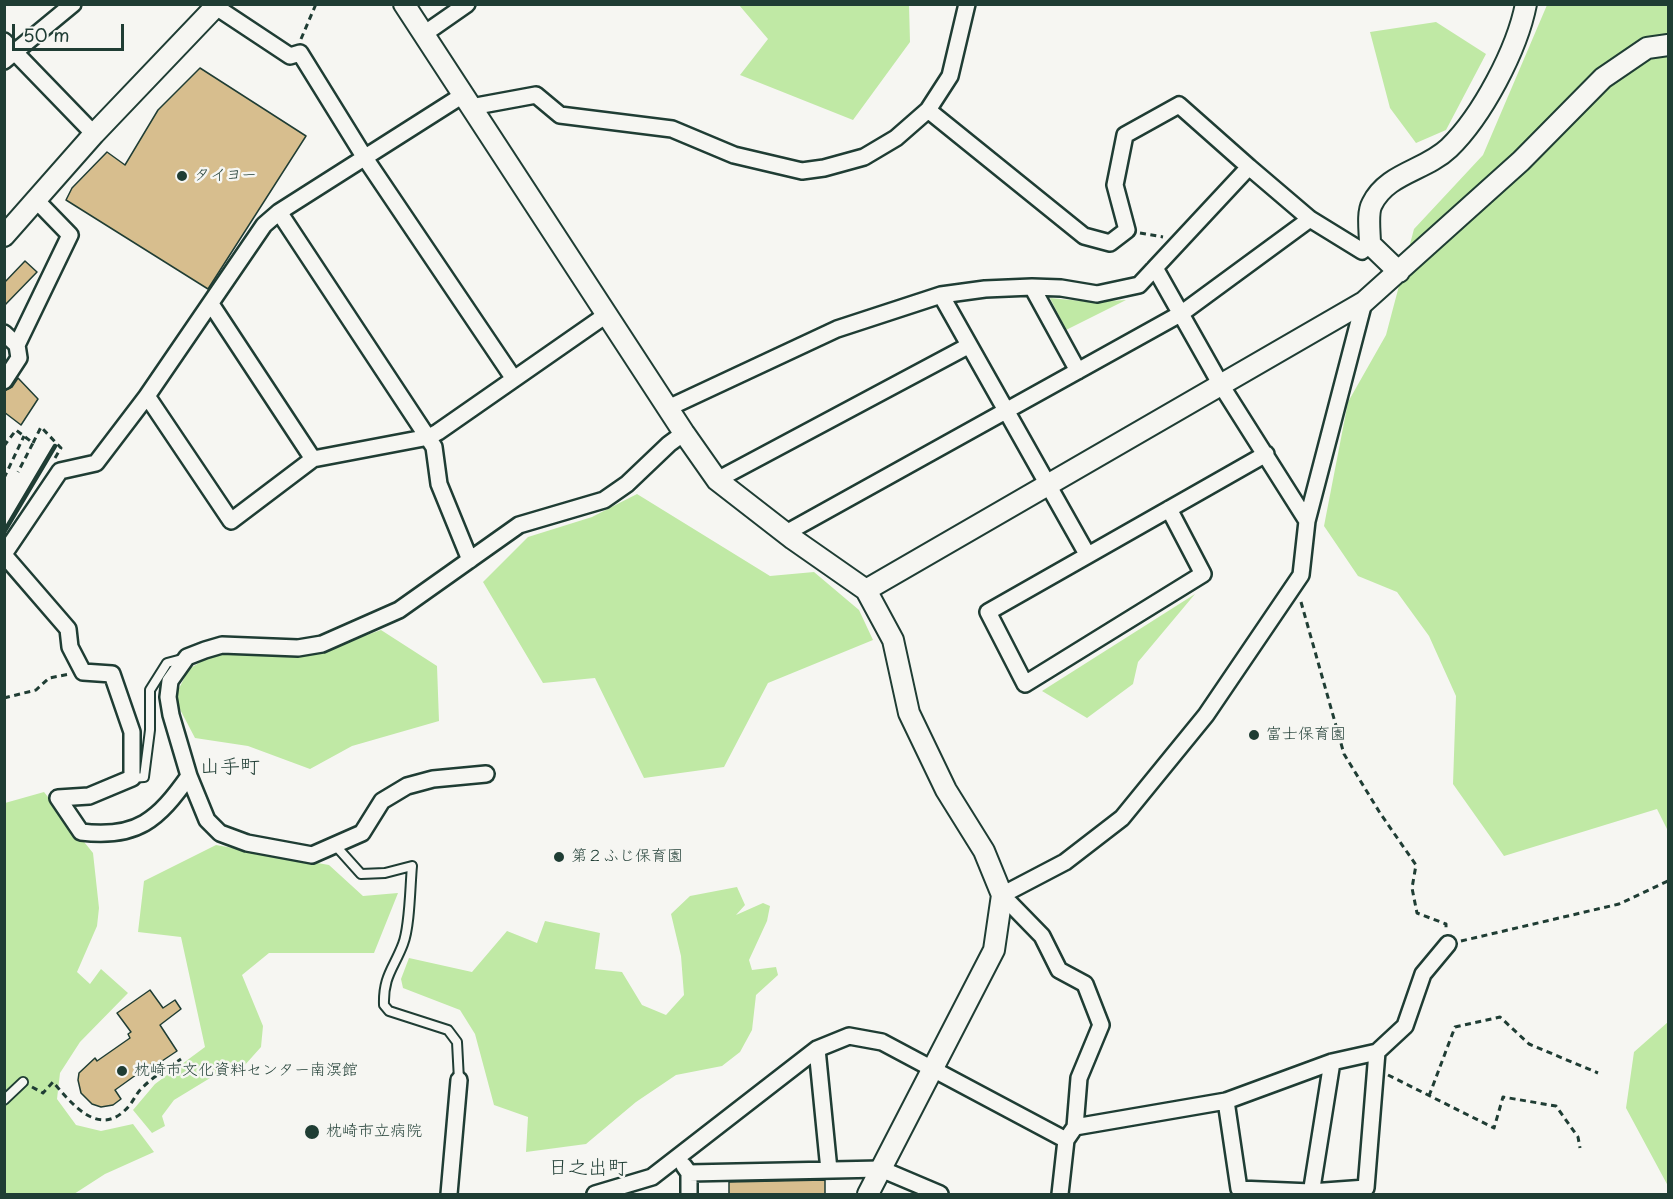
<!DOCTYPE html>
<html>
<head>
<meta charset="utf-8">
<style>
  body { margin:0 }
  #map { position:relative; width:1673px; height:1199px; overflow:hidden; background:#f6f6f2; font-family:"Playpen Sans",sans-serif }
  canvas { display:block }
  .frame { position:absolute; inset:0; border:6px solid #1f3d34; pointer-events:none }
  .scale { position:absolute; left:12px; top:24px; width:112px; height:27px; box-sizing:border-box; border:3px solid #1f3d34; border-top:0; padding-left:8px; font-size:18px; line-height:21px; white-space:nowrap; color:#1f3d34; -webkit-text-stroke:4px #f6f6f2; paint-order:stroke }
</style>
</head>
<body>
<div id="map">
<canvas width="1673" height="1199"></canvas>
<div class="frame"></div>
<div class="scale">50 m</div>
</div>
<script>
const context = document.querySelector('canvas').getContext('2d');
context.lineJoin = 'round';
function fill(path, color) {
  context.fillStyle = color;
  context.fill(path, 'evenodd');
}
function stroke(path, color, width, dash) {
  context.strokeStyle = color;
  context.lineWidth = width;
  context.lineCap = dash ? 'butt' : 'round';
  context.setLineDash(dash || []);
  context.stroke(path);
}
function drawText(font, color, halo, rows, align = 'center') {
  context.font = font + ' "Playpen Sans","Klee One",sans-serif';
  context.lineWidth = 5;
  context.setLineDash([]);
  context.textBaseline = 'middle';
  context.strokeStyle = halo;
  context.fillStyle = color;
  for (const [text, x, y, turn = 0] of rows) {
    context.save();
    context.translate(x, y);
    context.rotate((+turn || 0) * Math.PI / 180);
    context.textAlign = isNaN(turn) ? turn : align;
    if (halo) context.strokeText(text, 0, 0);
    context.fillText(text, 0, 0);
    context.restore();
  }
}
const green = new Path2D(`
  M739 5H909L910 42 853 120 740 75 768 39Z
  M1547 5H1668V831L1657 809 1504 856 1453 784 1456 696 1429 636 1397 592 1358 576 1324 526 1348 402 1386 335 1414 229 1483 155Z
  M1436 22 1486 54 1446 130 1416 143 1390 108 1370 32Z
  M1050 298 1092 302 1126 300 1066 330Z
  M637 494 770 576 814 572 859 610 873 640 768 683 724 767 644 778 595 678 543 683 483 582 528 537 592 517Z
  M1195 594 1138 662 1133 684 1087 718 1042 691Z
  M381 630 437 666 439 721 352 746 310 769 248 746 195 738 174 698 189 669 220 650 316 653Z
  M44 792 93 853 99 908 97 926 77 972 90 984 101 969 128 993 80 1042 60 1073 57 1099 76 1125 101 1131 133 1124 154 1152 105 1174 74 1194H5V803Z
  M216 845 329 865 363 896 398 893 374 953H269L242 975 263 1026 261 1047 244 1066 220 1072 174 1100 162 1116 165 1126 152 1133 133 1110 155 1084 205 1047 181 937 138 932 144 881Z
  M737 887 745 905 736 915 763 903 770 906 767 921 749 960 752 970 776 967 778 975 756 995 752 1030 740 1052 722 1066 676 1075 636 1102 586 1144 526 1152 528 1117 494 1105 475 1034 460 1010 403 988 401 979 409 958 472 972 507 931 537 943 545 921 600 933 595 969 622 972 642 1005 666 1015 684 995 681 956 671 914 690 896Z
  M1668 1022V1186L1626 1108 1634 1052Z`);
const building = new Path2D(`
  M200 68 306 136 208 289 66 200 72 188 107 152 125 165 158 110Z
  M25 261 37 272 4 306V283Z
  M18 378 38 399 21 425 4 412V391L12 387Z
  M150 990 163 1008 175 1000 181 1009 160 1025 177 1051 156 1065 154 1062 115 1090 121 1099 113 1105 101 1107 92 1104 81 1093 78 1080 79 1073 95 1058 97 1061 130 1038 128 1034 131 1032 117 1013Z
  M825 1180V1194H729V1182Z`);
const path = new Path2D(`
  M301 39 316 4
  M1140 233 1163 237
  M33 443 41 427 61 448 55 458
  M4 446 16 430 33 443 18 472
  M4 457V461
  M4 478 24 436
  M1301 602 1344 754 1380 813 1416 865 1412 888 1417 913 1446 924V929
  M4 698 36 690 49 678 70 674
  M1461 941 1619 904 1668 881
  M1388 1075 1494 1128 1503 1097 1556 1106 1578 1137 1580 1148
  M32 1087 43 1093 53 1082C72 1104 100 1140 129 1106 134 1100 137 1092 143 1087 154 1076 168 1068 181 1059
  M1429 1096 1455 1027 1500 1017 1529 1044 1598 1073`);
const service = new Path2D(`
  M132 778 144 777 150 730V690L167 663 182 659
  M335 845 361 874 385 873 412 866C410 887 410 926 403 944 394 968 383 976 384 1005L389 1011 448 1030 457 1042 459 1080
  M4 1100 23 1082`);
const minor = new Path2D(`
  M216 7 290 56 300 53 365 158 514 379
  M424 34 467 4
  M4 41 94 134
  M4 61 73 4
  M463 95 279 212 264 225 147 396 231 521 313 459 429 437 438 432 606 315
  M471 107 536 95 560 115 672 129 734 155 802 171 824 168 864 157 896 138 928 110 950 76 967 4
  M928 110 1084 236 1110 243 1127 230 1115 185 1125 135 1179 105 1249 167
  M279 212 434 447 439 484 470 560
  M1155 268 1221 385 1307 521
  M1032 287 1078 371
  M941 295 1087 554
  M211 304 313 459
  M4 333 17 345 70 235 36 200
  M4 381 19 358 17 345
  M668 408 837 329 941 295 985 289 1032 287 1061 288 1097 294 1139 285 1249 167 1310 219 1362 251 1370 244
  M717 480 968 346
  M1169 509 1203 574 1025 684 988 612 1266 454
  M786 533 1182 313 1310 219
  M4 554 60 471 96 463 147 396
  M4 555 68 629 70 647 83 672 112 674 132 732V778L89 796 58 798 81 832C137 839 158 820 189 776
  M486 774 433 779 407 786 382 801 362 833 312 855 247 843 220 833 207 820 189 776 171 715 168 697 170 681 187 657 205 650 222 645 298 648 322 644 399 610 519 525 604 500 627 484 669 444 684 433
  M817 1049 829 1170
  M1226 1101 1239 1189 1311 1192 1366 1188 1377 1052
  M1075 1127 1226 1101 1332 1062 1377 1052 1405 1026 1423 974 1448 944
  M684 1166 689 1173V1194
  M689 1173 881 1169 940 1194
  M449 1194 459 1080
  M595 1194 652 1177 817 1049 849 1036 882 1042 1066 1140
  M1060 1194 1066 1140 1075 1127 1079 1078 1101 1025 1085 984 1059 970 1042 936 1002 895 1065 862 1122 818 1206 715 1301 575 1307 521 1364 302
  M1311 1194 1332 1062`);
const tertiary = new Path2D(`
  M404 4 684 433 717 480 793 539 866 590 893 640 909 713 946 790 984 851 1002 895 994 950 868 1194
  M4 236 94 134 218 4
  M1399 272 1370 244C1370 233 1367 213 1372 204 1387 173 1425 171 1449 148 1482 116 1517 50 1526 4
  M866 590 1364 302 1521 161 1603 78 1647 48 1668 45`);
const rail = new Path2D(`
  M4 532 55 446`);
const markers = [
  [182,176,6,"#1f3d34"],
  [1254,735,6,"#1f3d34"],
  [559,857,6,"#1f3d34"],
  [122,1071,6,"#1f3d34"],
  [312,1132,8,"#1f3d34"]
];
const poiNames = [
  ["タイヨー",194,176],
  ["富士保育園",1266,735],
  ["第２ふじ保育園",571,857],
  ["枕崎市文化資料センター南溟館",134,1071],
  ["枕崎市立病院",326,1132]
];
const quarterNames = [
  ["山手町",230,767],
  ["日之出町",588,1168]
];
fill(green, '#c0e9a5');
fill(building, '#d7be8e');
stroke(building, '#1f3d34', 1.5);
stroke(service, '#1f3d34', 12);
stroke(minor, '#1f3d34', 20);
stroke(tertiary, '#1f3d34', 24);
stroke(path, '#1f3d34', 3, [6, 4.5]);
stroke(service, '#f6f6f2', 8);
stroke(minor, '#f6f6f2', 15);
stroke(tertiary, '#f6f6f2', 20);
stroke(rail, '#1f3d34', 4.5);
for (const [x, y, r, color] of markers) {
  const dot = new Path2D();
  dot.arc(x, y, r, 0, 2 * Math.PI);
  context.fillStyle = color;
  context.fill(dot);
  stroke(dot, '#f6f6f2', 2);
}
drawText('16px', '#1f3d34', '#f6f6f2', poiNames, 'left');
drawText('20px', '#1f3d34', '#f6f6f2', quarterNames);
</script>
</body>
</html>
